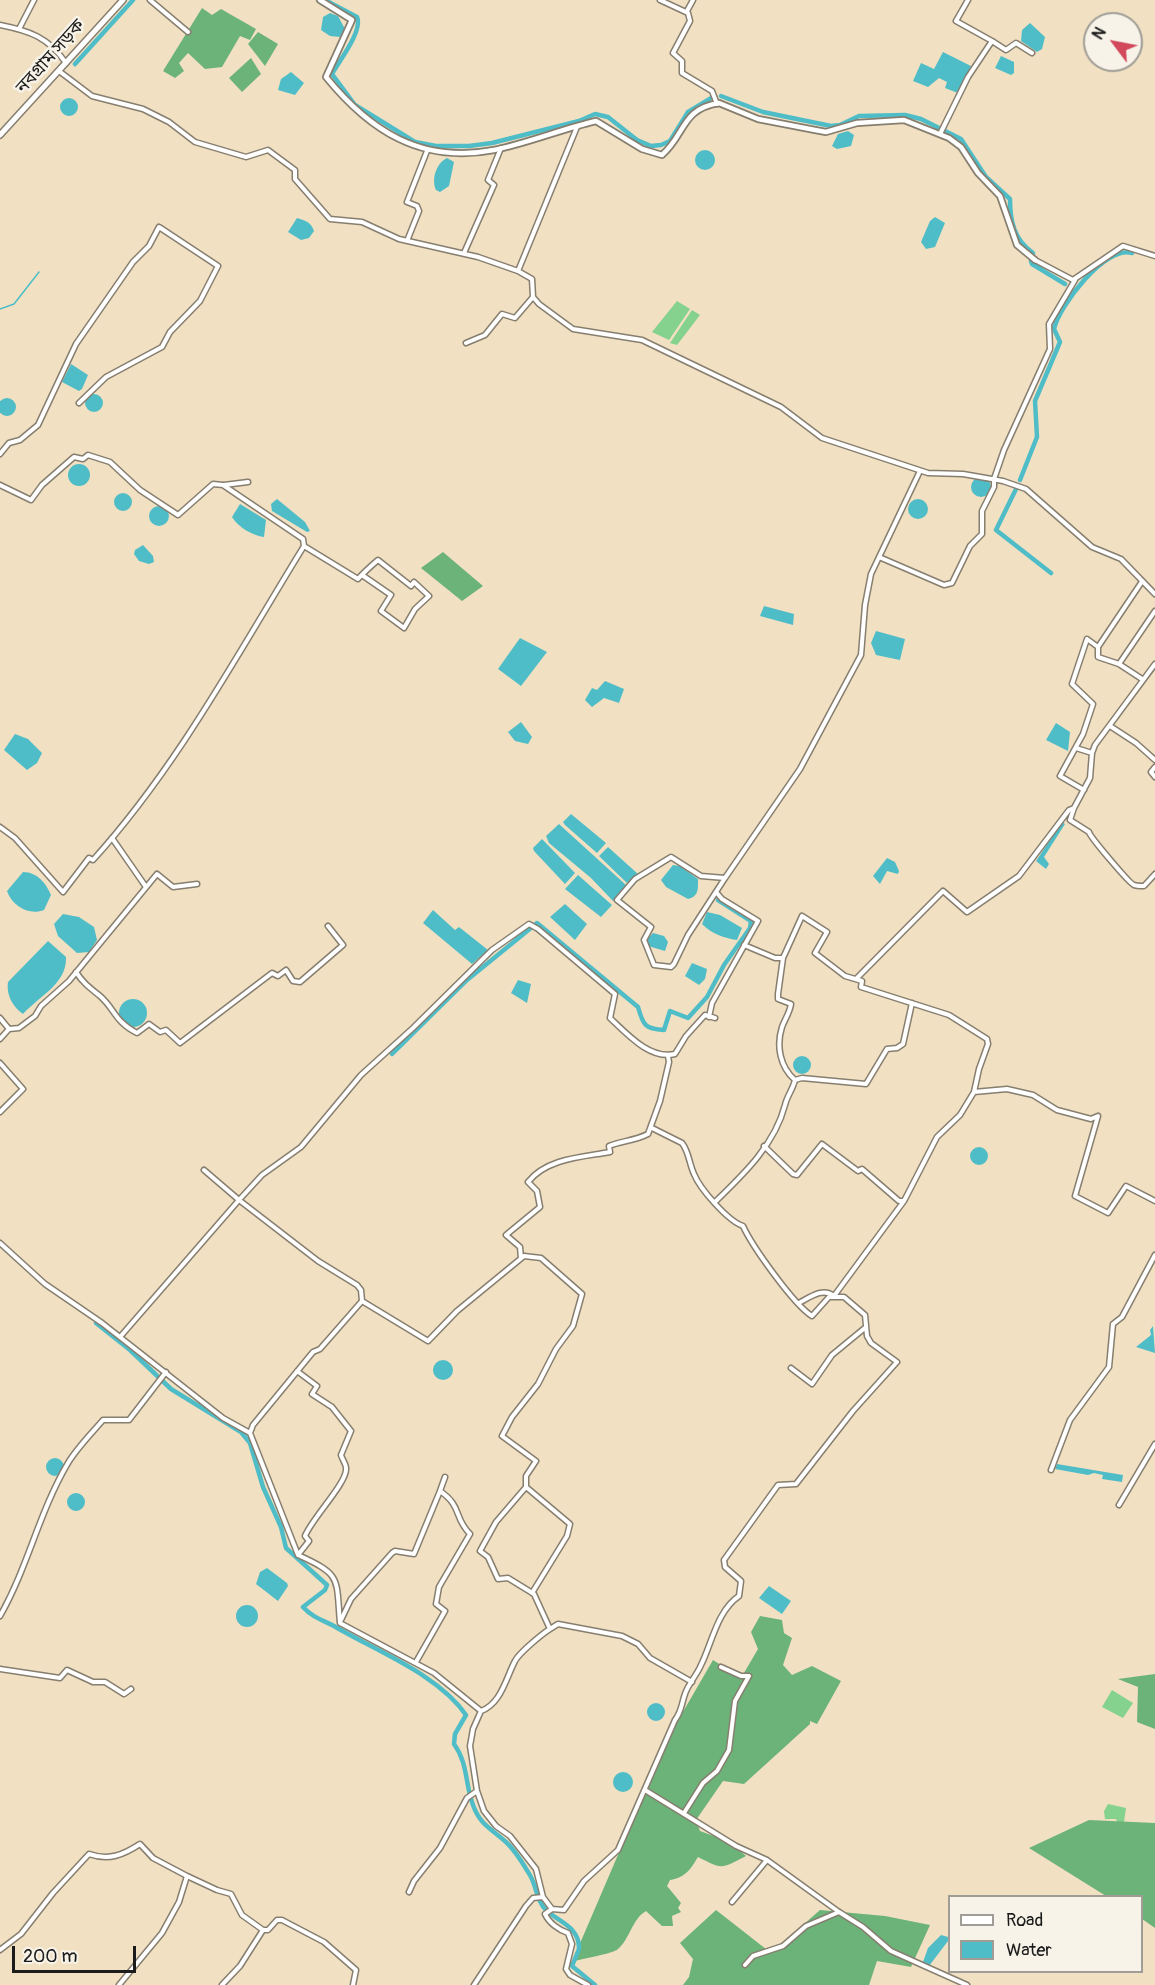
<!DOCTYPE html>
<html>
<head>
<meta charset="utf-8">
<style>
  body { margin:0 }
  #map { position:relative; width:1155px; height:1985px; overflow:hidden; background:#f1e0c2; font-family:Pangolin,sans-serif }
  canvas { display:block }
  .legend { position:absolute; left:948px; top:1895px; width:195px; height:78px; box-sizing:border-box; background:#f7f3e8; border:2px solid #9f9d96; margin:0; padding:8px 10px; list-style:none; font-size:18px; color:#1c1c1c }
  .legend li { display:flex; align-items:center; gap:12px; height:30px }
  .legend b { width:30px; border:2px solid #9f9d96 }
  .north { position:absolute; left:1083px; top:12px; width:60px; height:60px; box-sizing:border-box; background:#f7f3e8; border:2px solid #9f9d96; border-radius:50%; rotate:302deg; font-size:16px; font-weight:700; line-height:24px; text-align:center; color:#1c1c1c }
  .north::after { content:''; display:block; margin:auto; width:21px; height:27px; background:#d1495b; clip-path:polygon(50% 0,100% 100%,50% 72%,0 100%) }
  .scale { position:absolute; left:12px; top:1946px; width:124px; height:27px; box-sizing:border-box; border:3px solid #1c1c1c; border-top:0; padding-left:8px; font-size:18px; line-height:21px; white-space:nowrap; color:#1c1c1c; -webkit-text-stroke:4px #f7f3e8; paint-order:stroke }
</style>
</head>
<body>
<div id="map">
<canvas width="1155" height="1985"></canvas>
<ul class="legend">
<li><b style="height:8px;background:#fff"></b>Road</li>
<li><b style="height:16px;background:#4fbdc7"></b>Water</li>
</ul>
<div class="north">N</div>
<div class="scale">200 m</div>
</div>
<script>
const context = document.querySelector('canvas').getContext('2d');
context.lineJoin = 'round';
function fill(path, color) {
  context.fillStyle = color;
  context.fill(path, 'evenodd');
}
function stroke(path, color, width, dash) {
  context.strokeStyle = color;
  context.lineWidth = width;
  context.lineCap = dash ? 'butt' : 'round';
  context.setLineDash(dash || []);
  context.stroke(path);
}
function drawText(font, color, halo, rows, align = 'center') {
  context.font = font + ' Pangolin,"Noto Sans Bengali",sans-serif';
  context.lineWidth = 5;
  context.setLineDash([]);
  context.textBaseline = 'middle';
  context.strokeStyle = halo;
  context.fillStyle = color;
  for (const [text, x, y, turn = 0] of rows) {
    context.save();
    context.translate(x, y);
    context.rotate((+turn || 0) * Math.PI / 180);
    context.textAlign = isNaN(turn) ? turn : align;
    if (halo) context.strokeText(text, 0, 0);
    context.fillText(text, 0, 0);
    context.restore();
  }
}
const green = new Path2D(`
  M677 301 690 309 669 340 652 332Z
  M692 310 700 315 677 345 670 343Z
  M1112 1690 1133 1703 1123 1718 1102 1707Z
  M1108 1804 1126 1808 1124 1822 1118 1824 1116 1819H1105L1104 1811Z`);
const forest = new Path2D(`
  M202 8 212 15 221 9 256 29 250 40 240 36 222 67 205 69 188 53 179 63 184 71 175 78 163 71Z
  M258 32 278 44 265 66 248 44Z
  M251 58 261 74 242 92 229 78Z
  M443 552 483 586 462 601 421 568Z
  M760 1616 782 1620 784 1633 792 1638 783 1665 792 1675 812 1666 841 1681 817 1724 810 1721V1724L744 1784 723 1781 696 1820 700 1831 730 1842 746 1856C720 1869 724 1870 698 1857 690 1870 686 1877 670 1880L667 1886 681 1903 678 1908 681 1912 672 1916 673 1926H662L646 1911C632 1919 630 1939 618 1949 613 1954 583 1958 572 1962L669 1736 713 1660 741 1678 758 1649 751 1632Z
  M1155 1674V1729L1137 1722 1138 1687 1118 1679Z
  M1089 1820 1155 1823V1928L1142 1919V1896H1106L1029 1848Z
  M716 1910 771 1953 820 1910 885 1916 930 1925 911 1967 877 1961 869 1985H683L689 1977 693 1959 680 1943Z`);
const water = new Path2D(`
  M330 13 338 16 345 29 340 37 330 36 321 30 323 17Z
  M1030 23 1045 37 1042 49 1037 52 1021 41 1022 30Z
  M943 52 971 66 958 93 945 88 947 82 939 78 928 87 913 81 921 63 934 69Z
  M1001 56 1014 62V73L1011 75 995 68Z
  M291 72 304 83 295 95 278 90 281 79Z
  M60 107a9 9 0 1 1 18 0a9 9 0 1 1-18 0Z
  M848 131 854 135 851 146 837 149 832 146 838 134Z
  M695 160a10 10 0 1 1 20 0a10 10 0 1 1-20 0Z
  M447 158 454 162 449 186 440 192 436 190C431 180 436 163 447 158Z
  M935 217 945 223 935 247 926 249 921 242 930 221Z
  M297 218C306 221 311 222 314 231L309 238 301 240 288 232Z
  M71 364 88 375 82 389 79 391 62 382Z
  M85 403a9 9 0 1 1 18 0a9 9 0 1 1-18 0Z
  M-2 407a9 9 0 1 1 18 0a9 9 0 1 1-18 0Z
  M68 475a11 11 0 1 1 22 0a11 11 0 1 1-22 0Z
  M971 487a10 10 0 1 1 20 0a10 10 0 1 1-20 0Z
  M114 502a9 9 0 1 1 18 0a9 9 0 1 1-18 0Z
  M908 509a10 10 0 1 1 20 0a10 10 0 1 1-20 0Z
  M277 499 305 522 310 531 307 532 272 511 271 504Z
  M240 504 266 520 264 537C253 536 238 527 232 517Z
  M149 516a10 10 0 1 1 20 0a10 10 0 1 1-20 0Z
  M143 545 153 556 154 562 149 564 139 561 134 554 135 550Z
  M764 606 794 614 793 625 760 616Z
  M876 631 905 639 900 660 876 655 871 643Z
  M520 638 547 652 521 686 498 669Z
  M605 681 624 689 619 703 604 698 592 707 585 700 592 688 597 690Z
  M521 722 532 737 528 744 515 741 508 732Z
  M1056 723 1070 732 1068 751 1046 740Z
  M15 734 28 739 42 753 37 763 27 770 4 750Z
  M571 814 606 843 597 853 565 825 563 822Z
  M1062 822 1065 824 1044 857 1049 864 1046 869 1036 861Z
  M559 824 626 885 613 901 591 878 549 843 546 836Z
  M542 839 575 873 565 884 534 851 533 848Z
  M608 847 638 874 627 883 599 856Z
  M887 858 895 862 899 871 898 874 887 871 880 884 873 876Z
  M673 865 680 866 698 879C698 889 699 896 688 899L666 887 661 880Z
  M23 872C37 872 46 883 51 895L44 910C29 916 12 906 7 891Z
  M578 875 612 905 601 917 565 889Z
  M565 904 587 924 575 940 550 917Z
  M433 910 455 930 459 927 488 950 472 964 423 923Z
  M707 912 720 915 742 928 737 940C724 938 712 934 702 924Z
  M63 914 79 917 94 927 97 940 89 952 77 953 58 936 54 924Z
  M653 933 664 936 668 942 665 951 648 946 647 939Z
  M48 941 66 957C67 984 39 996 23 1014 13 1007 6 995 8 982Z
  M692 963 707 969 705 979 699 985 685 976Z
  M518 980 531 984 527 1003 511 993Z
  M119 1013a14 14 0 1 1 28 0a14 14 0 1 1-28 0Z
  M793 1065a9 9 0 1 1 18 0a9 9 0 1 1-18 0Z
  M970 1156a9 9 0 1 1 18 0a9 9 0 1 1-18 0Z
  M1153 1326 1155 1353 1136 1347 1151 1335 1150 1330Z
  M433 1370a10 10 0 1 1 20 0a10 10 0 1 1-20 0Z
  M46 1467a9 9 0 1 1 18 0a9 9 0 1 1-18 0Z
  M1057 1464 1123 1475 1122 1482 1102 1479 1103 1475 1094 1473 1088 1475 1055 1469Z
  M67 1502a9 9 0 1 1 18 0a9 9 0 1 1-18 0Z
  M267 1568 287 1583 288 1586 278 1601 256 1584 260 1572Z
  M769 1586 791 1601 782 1614 759 1598Z
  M236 1616a11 11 0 1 1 22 0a11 11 0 1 1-22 0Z
  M647 1712a9 9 0 1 1 18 0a9 9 0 1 1-18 0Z
  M613 1782a10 10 0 1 1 20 0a10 10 0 1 1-20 0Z
  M941 1935 948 1937V1941L929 1966 923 1962 928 1948Z`);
const stream = new Path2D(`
  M0 309 14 304 39 272`);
const canal = new Path2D(`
  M325 0 357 17C363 31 339 61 332 74L355 105 415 142 436 146H469L492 143 579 121 595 114 608 117 637 140 651 146 661 145 670 141 688 112 713 97
  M75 64 133 0
  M721 96 763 112 831 126 840 125 859 116 905 115 921 119 961 139 986 177 1010 199C1010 221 1014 240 1033 253L1031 261 1032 264 1065 284
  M1020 480 1037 437 1035 401 1060 342 1054 329C1059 306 1105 245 1132 253
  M1017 487 996 530 1051 573
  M392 1054 467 980 537 923 638 1007C643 1025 645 1029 664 1030L670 1011 688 1018 707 997 724 965 750 928 751 921 718 900
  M96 1323 130 1350 171 1389 241 1432 250 1443 263 1487 281 1527 286 1548 327 1585 325 1590 303 1607C312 1617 322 1620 334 1626 376 1651 438 1674 466 1715L455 1734 454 1744C468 1763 465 1784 473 1805 480 1825 492 1829 506 1842 515 1850 522 1862 528 1872 537 1884 535 1898 545 1909 556 1921 580 1926 579 1949L572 1966 595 1985`);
const minor = new Path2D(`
  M150 0 188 32
  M660 0 688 13 690 21 673 53 682 61V73L712 91 717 104
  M687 11 693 0
  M0 25C30 31 48 37 66 63
  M19 29 34 0
  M992 41 1006 50 1016 43 1032 53
  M59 71 92 96 143 109 169 122 195 142 246 157 268 150 295 170V179L330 219 362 222 399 239 478 257 518 271 532 279 533 297 539 304 573 329 642 340 781 407 822 438 928 473 963 474 1003 481 1026 489 1092 547 1121 559 1155 594
  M940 134 968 77 992 41 956 21 968 0
  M407 241 419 211 417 206 407 202 427 151
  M464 253 494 185 488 180 501 148
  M1035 260 1073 280 1123 246 1155 256
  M518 271 577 127
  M466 343 485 335 502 314 515 318 533 297
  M0 454 9 443 20 440 38 425 76 344 133 262 149 246 159 227 218 266 200 301 170 332 162 347 106 377 79 403
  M0 485 31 500 42 485 74 457 83 459 88 455 110 462 140 490 178 515 213 484 223 485 303 539 304 546C238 653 178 766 93 860L89 858 63 892 15 838 0 827
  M224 485 248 482
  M304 546 358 579C364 572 371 566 378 560L411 586 414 582 429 596 415 609 404 628 381 611 391 595 362 575
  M879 557 944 585 952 583 970 546 982 534V511L994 487V479L1004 450 1050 349 1049 324 1075 280
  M1119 664 1098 657V647L1141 583
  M1142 679 1119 664 1155 611
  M1110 726 1136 743 1155 760
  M1076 748 1092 753
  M1155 767 1151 772 1155 777
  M1084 790 1060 776 1083 734 1093 704 1072 684 1087 639 1098 647
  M1074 808 1070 820 1089 832C1090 837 1130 884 1134 885 1136 886 1142 886 1144 886L1155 874
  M112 838 146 887
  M725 878 701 876 671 857 635 879 617 900 651 927 644 940 654 965 671 967 674 964 688 935 725 878 800 769 861 655 865 605 871 574 920 471
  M744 945 775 958H783
  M76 972C83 983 90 988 100 996 115 1009 114 1021 137 1033L149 1024 160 1032 166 1030 180 1043 272 973 278 976 286 970 293 981 300 982 343 945 328 926
  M857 978 943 891 967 912 1019 876 1069 810 1074 808 1090 778 1092 753 1095 745 1155 664
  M709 1017 712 1003 758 921 722 899 716 892
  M0 1018 9 1029 0 1039
  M9 1029 19 1028 35 1016 41 1006 69 981 157 874 173 887 197 884
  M0 1063 23 1089 0 1112
  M795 1080 802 1078 866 1084 887 1049 897 1048 903 1044 912 1003
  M974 1092 1007 1089 1033 1095 1057 1110 1091 1119 1098 1116 1075 1196 1108 1213 1126 1186 1155 1201
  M764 1146 793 1174 797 1175 822 1144 858 1171 862 1169 899 1201H903
  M716 1201C745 1173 775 1144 785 1105 787 1096 793 1089 795 1080 780 1067 776 1046 782 1027 785 1019 790 1012 791 1004L778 999V994L783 958 802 916 827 932 815 953 845 976 862 981 861 987 949 1015 987 1039 988 1044 979 1069 974 1092 960 1115 937 1137 904 1201 834 1296C823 1287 810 1297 799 1303
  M0 1243 45 1284 102 1323 223 1418 250 1433 298 1555C342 1575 336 1577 340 1623L434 1673 481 1711 473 1729 470 1746 477 1791 484 1811 496 1826 510 1836 536 1869 543 1897 552 1909 564 1910 584 1881 618 1850 675 1720C682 1711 681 1705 685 1694 688 1684 697 1675 701 1665 712 1643 717 1611 739 1596L741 1581 725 1567 724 1560 778 1485 796 1484 853 1411 897 1362 871 1343 867 1336 865 1315 844 1297H829L812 1316C794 1305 752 1246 743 1226 728 1221 700 1189 694 1174 689 1163 689 1152 682 1143L652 1128
  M521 1258 520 1247 506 1235 540 1207 537 1191 528 1182C547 1158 583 1157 610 1152L609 1146C621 1141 634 1141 648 1134L660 1101 669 1062 668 1056
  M362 1301 428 1341 457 1311 524 1256 541 1258 582 1294 573 1326 556 1349 538 1384 512 1417 502 1436 536 1461 526 1476V1487L496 1522 480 1551 488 1557 498 1579 508 1578 534 1594 550 1629C542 1634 519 1653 515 1661 506 1678 501 1704 481 1711
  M120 1337 239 1200 204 1170
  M791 1368 812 1384 832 1355 866 1327
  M297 1371 317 1386 312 1394 332 1407 351 1431 341 1455C342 1459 346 1464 346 1468 348 1482 312 1518 305 1536L309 1541 298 1555
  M250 1433 253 1425 313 1352 320 1349 362 1301 361 1290 357 1285 318 1261 239 1200 262 1175 301 1147 361 1075 413 1028 492 950 529 924 538 929 615 994 610 1018C627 1034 650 1060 675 1054L686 1036 705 1015 715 1018
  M1051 1470 1070 1420 1109 1367 1113 1324 1122 1317 1155 1255
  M526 1487 570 1524 567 1536 532 1593
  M1119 1505 1155 1444
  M0 1616C28 1567 39 1512 68 1463 77 1448 91 1434 103 1420H129L166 1372
  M341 1620 351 1599 392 1553 395 1551 414 1554 440 1491
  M550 1629 558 1624 622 1636 638 1644 650 1658 692 1682
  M416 1662 445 1611 436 1604 439 1587 470 1534C453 1517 463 1507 440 1491L445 1477
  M0 1669 60 1678 67 1670 93 1682H105L124 1694 131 1689
  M645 1790 736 1846 767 1860 839 1912 863 1927 891 1951 967 1985
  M684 1813 703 1783 717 1771 729 1750 735 1701 749 1676H741L721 1667
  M409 1892 414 1881 440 1848 467 1798 477 1791
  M732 1902 767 1860
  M552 1909 545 1914C549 1923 559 1930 568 1933L572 1944 566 1969 570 1975 588 1985
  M0 1950 21 1934 53 1893 89 1854C109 1861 123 1855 140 1844L153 1858 187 1876
  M745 1965 753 1956 783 1946 806 1926 839 1912
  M119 1985 162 1933 179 1902 187 1876 217 1890 231 1894 242 1915 263 1930H268L277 1920H282L324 1942 356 1970 353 1985
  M222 1985 240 1966 263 1930
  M474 1985 526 1906 533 1898 543 1897`);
const tertiary = new Path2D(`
  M320 0 352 20 326 77C370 131 421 164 494 150 528 143 562 129 596 121L642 149 662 155C686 134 681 109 719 103L758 119 815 130 826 132 857 123 904 120 949 138 961 147 978 173 1000 196 1017 245 1035 260`);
const secondary = new Path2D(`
  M0 135 123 0`);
const streetNames = [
  ["নবগ্রাম সড়ক",51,57,-48]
];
fill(green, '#85d18e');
fill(forest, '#6cb379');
fill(water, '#4fbdc7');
stroke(stream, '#4fbdc7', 1.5);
stroke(canal, '#4fbdc7', 4.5);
stroke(minor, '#867e6f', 7);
stroke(tertiary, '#867e6f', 8);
stroke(secondary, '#867e6f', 8);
stroke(minor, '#fff', 4);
stroke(tertiary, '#fff', 4.5);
stroke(secondary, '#fff', 5);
drawText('18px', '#1c1c1c', '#f7f3e8', streetNames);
</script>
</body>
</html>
